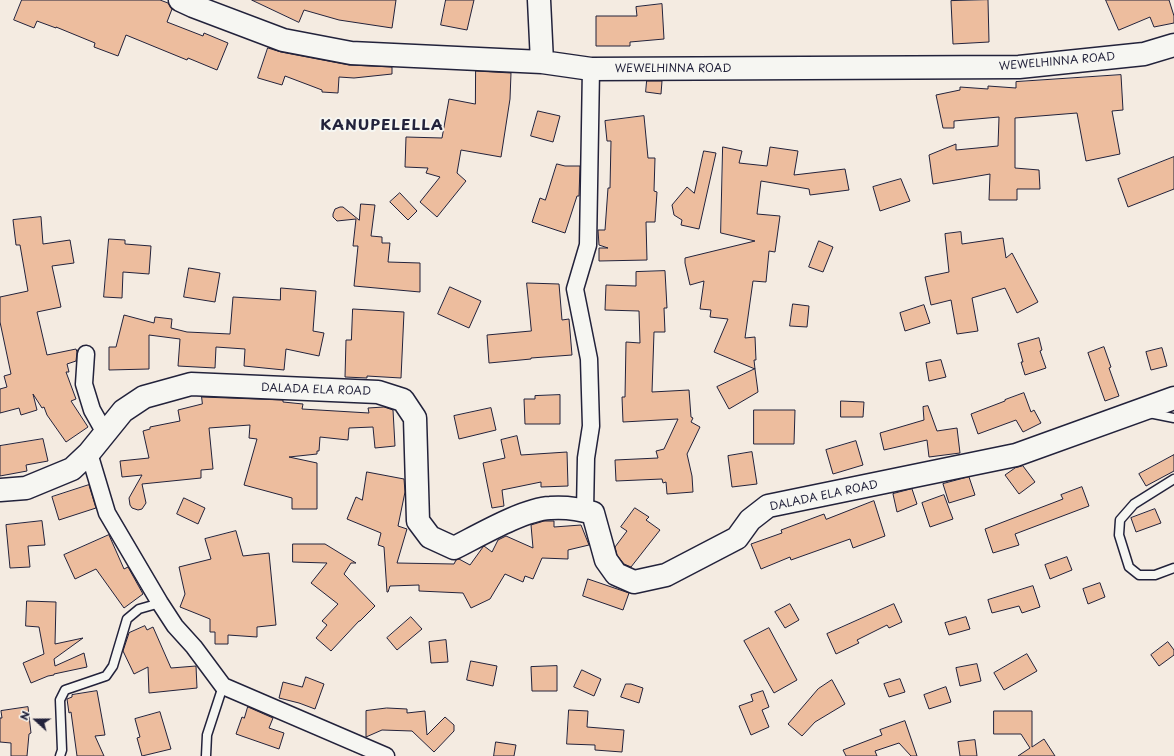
<!DOCTYPE html>
<html>
<head>
<meta charset="utf-8">
<style>
  body { margin:0 }
  #map { position:relative; width:1174px; height:756px; overflow:hidden; background:#f4ebe1; font-family:"Playpen Sans",sans-serif }
  canvas { display:block }
  .north { position:absolute; left:16px; top:700px; width:40px; height:40px; -webkit-text-stroke:3px #f6f6f2; paint-order:stroke; rotate:291deg; font-size:11px; font-weight:700; line-height:16px; text-align:center; color:#22223b }
  .north::after { content:''; display:block; margin:auto; width:14px; height:18px; background:#22223b; clip-path:polygon(50% 0,100% 100%,50% 72%,0 100%) }
</style>
</head>
<body>
<div id="map">
<canvas width="1174" height="756"></canvas>
<div class="north">N</div>
</div>
<script>
const context = document.querySelector('canvas').getContext('2d');
context.lineJoin = 'round';
function fill(path, color) {
  context.fillStyle = color;
  context.fill(path, 'evenodd');
}
function stroke(path, color, width, dash) {
  context.strokeStyle = color;
  context.lineWidth = width;
  context.lineCap = dash ? 'butt' : 'round';
  context.setLineDash(dash || []);
  context.stroke(path);
}
function drawText(font, color, halo, rows, align = 'center') {
  context.font = font + ' "Playpen Sans",sans-serif';
  context.lineWidth = 4;
  context.setLineDash([]);
  context.textBaseline = 'middle';
  context.strokeStyle = halo;
  context.fillStyle = color;
  for (const [text, x, y, turn = 0] of rows) {
    context.save();
    context.translate(x, y);
    context.rotate((+turn || 0) * Math.PI / 180);
    context.textAlign = isNaN(turn) ? turn : align;
    if (halo) context.strokeText(text, 0, 0);
    context.fillText(text, 0, 0);
    context.restore();
  }
}
const building = new Path2D(`
  M22 0H160L168 3 172 9 167 22 203 36 204 33 228 43 217 70 188 58 187 60 126 35 118 56 94 47 95 43 56 27V28L37 21 34 28 14 20Z
  M252 0H396L392 28 339 20 304 10 299 22Z
  M446 0H474L467 30 441 25Z
  M988 0 989 42 953 44 951 1Z
  M1106 0H1169L1174 16V23L1154 27 1150 17 1119 30Z
  M662 4 664 39 630 42V46H596V16H637L636 7Z
  M268 48 281 52 349 65 392 67V74L354 78 339 77 338 93 322 92V90L285 76 282 85 258 78Z
  M476 71 511 73 510 99 501 157 461 150 457 173 466 181 437 217 420 202 440 177 426 173 428 168 405 167 406 137 442 138 449 99 475 104Z
  M1121 75 1123 110 1112 111 1120 154 1086 161 1077 113 1015 118V168L1039 170 1040 189H1017V200H989L990 174 933 184 929 155 956 144V150L998 146 999 117 954 121V128H943L936 95 960 90V87L988 89V86L1016 88V82Z
  M647 81H662L661 94 646 92Z
  M538 111 560 116 553 142 531 136Z
  M644 116 648 158H655L654 191 657 192 655 222H646L647 260 599 261V248H608L599 245 598 230H605L608 188H610L611 141H607L605 121Z
  M723 147 742 151 739 163 767 166 770 147 798 151 794 175 845 169 849 190 810 195 809 189 761 181 757 214 780 216 775 252 769 251 766 282 753 281 745 338 755 337 756 360H754L755 369 714 352 728 319 710 317 711 310 700 309 704 281 690 285 685 263V258L755 241 721 233Z
  M704 151 716 153 699 229 681 225 682 220 674 215 672 205 687 187 694 193Z
  M1174 157V189L1128 207 1118 179Z
  M557 164 565 166H580L579 196H577L565 233 532 222 540 198 545 200Z
  M901 179 910 201 880 211 873 187Z
  M400 193 417 211 408 220 390 202Z
  M361 204 375 205 371 236 382 237V243H390L388 262 420 263V292L354 286 358 246H353L356 219 337 221 333 217V214L335 209 340 207H343L359 220Z
  M41 217 43 244 70 240 74 263 52 266 61 307 37 312 47 355 76 349 77 352 76 361 67 364 69 372H66L76 399 71 401 88 427 66 442 47 415 44 407 42 408 33 394 37 410 21 415 19 408 0 413V389L7 387 4 376 11 374 0 322V297L28 291 20 245H16L13 220Z
  M961 232 962 244 1003 238 1006 258 1012 253 1038 302 1017 313 1005 288 972 298 978 331 957 334 951 300 931 305 925 277 949 272 945 234Z
  M109 239 125 240V244L151 246 149 274 123 272 122 298 104 297Z
  M819 241 833 247 823 272 809 267Z
  M189 268 220 273 215 302 184 297Z
  M665 271 667 308H664L665 332H654L652 392 689 390 691 417 693 418 691 422 700 427 687 454 692 476 693 492 667 494 666 482 663 483 662 479 616 481 615 460 658 458 656 451 664 449 678 419 623 422 622 397H625L626 342 640 343 639 311 605 310 606 285 636 286V272Z
  M527 283 559 284 562 320 569 319 572 355 531 358V359L489 363 487 335 531 331Z
  M450 287 481 301 469 328 438 314Z
  M281 288 316 291 313 331 324 333 319 356 286 349 284 370 244 366 245 349 216 347 215 368 178 366 180 339 149 335V369L109 370V347H116L124 315 154 323 155 317 172 319 171 328 187 332 230 334 233 297 280 300Z
  M793 304 809 306 807 327 790 326Z
  M924 305 930 323 905 331 900 313Z
  M353 309 404 312 401 378 367 376V378L345 377 346 340H351Z
  M1039 338 1042 350 1040 351 1046 368 1025 375 1021 362H1023L1018 344Z
  M1104 347 1111 367 1109 368 1119 396 1105 401 1088 353Z
  M1162 348 1167 366 1151 370 1146 352Z
  M941 360 946 377 929 381 926 363Z
  M755 369 758 392 729 409 717 387Z
  M1024 393 1031 412 1034 410 1041 423 1023 432 1016 420 978 434 971 414 1005 401V400Z
  M560 395V424H525L524 399H535V396Z
  M202 397 283 400V402L303 404 302 409 369 413 368 408 384 407 393 410 395 446 375 448 373 427 349 428 348 440 320 437 319 451H317V454L289 457 317 463V509H292V498L244 485 257 439 249 438 250 425 209 428 213 469 201 470V478L142 484 146 503 142 509 138 510 132 508 130 505 129 498 142 475 122 477 120 461 149 458 143 431 150 429V427L180 421 178 410 202 404Z
  M841 401 864 402 863 417H841Z
  M928 406 937 431 957 428 960 453 929 457 927 440 884 450 880 433 924 420 923 407Z
  M491 408 496 430 459 439 454 416Z
  M754 410H795L794 444H754Z
  M517 436 521 455 567 452 568 486 541 487V482L502 490 504 506 492 508 483 463 505 458 501 440Z
  M43 439 48 461 26 465 27 471 0 476V446Z
  M856 441 863 465 833 474 826 450Z
  M752 452 757 484 732 487 728 456Z
  M1174 455V471L1146 486 1139 474Z
  M1023 466 1035 482 1019 494 1005 475 1015 468Z
  M367 472 404 479 405 492 398 526 407 529 397 563 454 564 456 560 459 559 470 565 483 547 484 546 492 552 498 540 506 536 533 548 531 525 544 521H554V527L581 525 589 545 568 550V559L542 558 533 579 525 576 523 582 505 574 490 599 471 608 463 593 419 591V585L390 586 388 592H387L384 547 378 545 381 533 347 519 356 497 362 500Z
  M969 477 975 495 949 503 943 484Z
  M89 485 96 508 59 520 52 497Z
  M1082 487 1089 506 1015 534 1019 545 993 553 985 529 1063 499 1061 495Z
  M912 489 917 504 897 512 893 494Z
  M944 495 953 519 930 527 922 503Z
  M184 498 205 508 198 524 177 514Z
  M874 501 885 536 853 548 850 539 791 560 790 557 761 569 751 544 782 533 781 530 824 514 826 519Z
  M635 508 649 517 646 520 660 530 631 567 624 564 617 555 615 547 627 531 621 527Z
  M1155 509 1161 523 1136 532 1131 518Z
  M42 521 45 545 28 546 30 567 10 568 6 525Z
  M236 531 243 556 269 553 276 625 257 627V637L228 635V644H215V632H210V619L180 607 185 594 179 567 211 559 205 539Z
  M109 535 124 569 128 567 143 594 124 608 96 569 75 579 64 555Z
  M293 544H325L356 563H351L344 574 375 606 360 621H359L331 651 316 638 327 625 322 621 338 604 311 583 327 563 293 562Z
  M1067 557 1072 570 1050 579 1045 565Z
  M588 579 629 593 623 610 583 596Z
  M1100 583 1105 597 1088 604 1083 589Z
  M1033 586 1040 607 1022 613 1019 606 992 613 988 600Z
  M27 601 56 602 55 644 83 638 54 659 55 666 84 653 87 667 54 674V675L48 676 31 683 23 663 44 654 39 627 26 626Z
  M790 604 799 620 785 628 775 612Z
  M894 604 902 622 889 628 887 625 857 640 859 643 836 654 827 634Z
  M411 617 422 629 397 650 387 638Z
  M966 617 970 629 949 635 945 623Z
  M145 626 147 630 153 627 171 668 196 666 197 688 149 693 148 667 134 674 123 651 129 633Z
  M769 628 797 680 774 693 744 641Z
  M446 640 448 662 431 663 429 642Z
  M1168 642 1174 650V655L1159 666 1151 655Z
  M1027 654 1037 671 1004 690 994 673Z
  M471 661 497 666 493 686 467 680Z
  M977 664 981 681 960 686 956 668Z
  M557 666V691H532L531 667Z
  M582 670 601 679 594 696 574 687Z
  M306 677 324 684 315 709 299 703 279 698 283 682 302 687Z
  M900 679 905 692 889 697 884 684Z
  M832 680 845 704 815 722 802 736 788 724 818 689Z
  M626 684H631L643 688 639 703 621 697Z
  M946 687 951 702 929 709 924 695Z
  M97 691 105 735 95 736 104 756H77L71 712 69 713 67 699 72 697V695Z
  M763 691 769 707 762 710 769 727 751 735 739 706 753 701 751 695Z
  M28 707 31 733 29 734 27 756H11V743L0 742V718H2L1 711Z
  M248 707 273 718 269 728 284 733 279 749 236 734 242 717 244 718Z
  M387 708 407 709V713L425 711 427 735 445 717 454 725V731L434 752 412 731 382 730 366 737V711Z
  M569 710 588 711 587 727 624 730 622 752 595 750V745L567 744Z
  M994 711H1032V747L1044 739 1055 756H1018L1030 748 1021 734H994Z
  M160 712 171 749 142 756 137 738 140 737 135 719Z
  M905 721 917 756H911L899 743 875 751 877 756H846L843 750 882 735 880 730Z
  M975 740 977 756H960L958 742Z
  M496 742 516 745 514 756H494Z`);
const lane = new Path2D(`
  M1149 413 1174 418
  M1174 479 1134 504 1120 520 1119 535 1129 567 1139 575H1155L1174 568
  M60 756 62 750 60 700 65 690 106 676 113 666 127 619 139 609 160 603
  M206 756 207 735 223 686`);
const street = new Path2D(`
  M86 354 84 384 92 410 105 433
  M89 453 107 513 160 603 175 626 194 647 223 686 386 756
  M585 511 586 458 591 426 589 359 575 289 588 245 591 69`);
const secondary = new Path2D(`
  M180 0 193 6 283 40 351 53 542 62 591 69 1019 67 1144 54 1174 45
  M539 0 542 62
  M0 490 26 488 72 469 89 453 123 411 144 397 191 384 378 392 403 400 415 418 418 521 430 537 454 548C478 536 524 509 550 508 564 507 580 509 593 513L606 560 616 574 634 582 666 575 737 538 750 520 768 506 1016 455 1174 398`);
const streetNames = [
  ["WEWELHINNA ROAD",1057,62,-5],
  ["WEWELHINNA ROAD",673,69],
  ["DALADA ELA ROAD",316,390,2],
  ["DALADA ELA ROAD",824,496,-12]
];
const districtNames = [
  ["KANUPELELLA",382,126]
];
fill(building, '#edbd9e');
stroke(building, '#22223b', 1);
stroke(lane, '#22223b', 11);
stroke(street, '#22223b', 19);
stroke(secondary, '#22223b', 25);
stroke(lane, '#f6f6f2', 8);
stroke(street, '#f6f6f2', 16);
stroke(secondary, '#f6f6f2', 22);
drawText('11px', '#22223b', '#f6f6f2', streetNames);
context.letterSpacing = '1px';
drawText('bold 15px', '#22223b', '#f6f6f2', districtNames);
context.letterSpacing = '0px';
</script>
</body>
</html>
